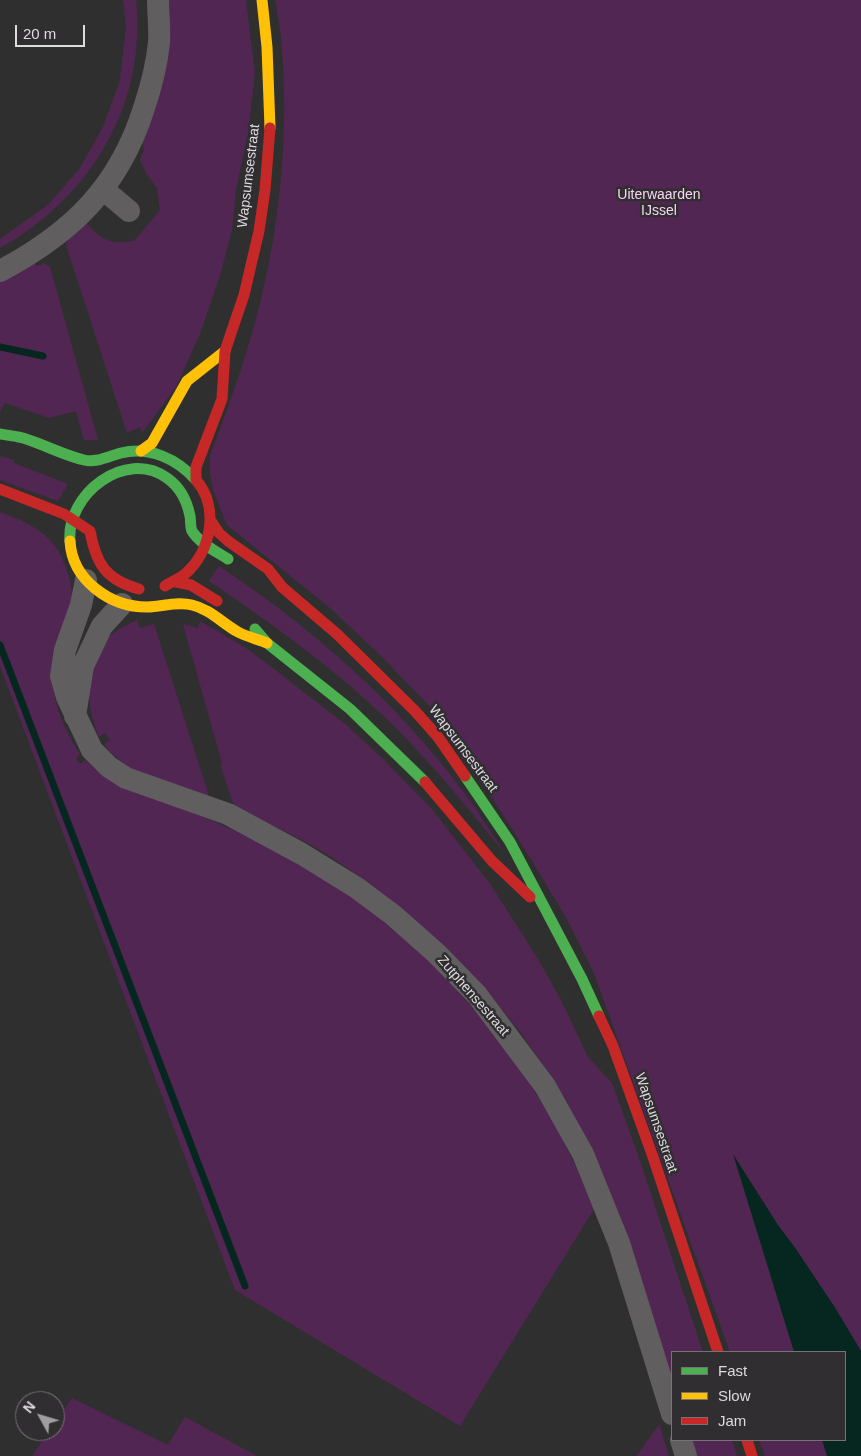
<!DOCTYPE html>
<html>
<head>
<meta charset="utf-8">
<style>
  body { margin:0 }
  #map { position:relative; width:861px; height:1456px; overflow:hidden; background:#302f30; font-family:Arial,sans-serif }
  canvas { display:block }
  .legend { position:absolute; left:671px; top:1351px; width:175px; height:90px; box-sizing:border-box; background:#312e31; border:1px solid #767376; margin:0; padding:6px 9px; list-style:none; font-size:15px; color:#dddbdd }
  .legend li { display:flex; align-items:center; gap:10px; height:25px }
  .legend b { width:25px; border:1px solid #767376 }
  .north { position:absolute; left:15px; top:1391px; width:50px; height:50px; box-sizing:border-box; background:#312e31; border:1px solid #767376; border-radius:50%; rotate:309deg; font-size:14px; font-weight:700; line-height:20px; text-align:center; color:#dddbdd }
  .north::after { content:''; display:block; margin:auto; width:18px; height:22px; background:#a09fa0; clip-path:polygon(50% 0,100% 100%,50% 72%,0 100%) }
  .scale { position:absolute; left:15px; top:25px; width:70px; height:22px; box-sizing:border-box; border:2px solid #dddbdd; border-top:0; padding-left:6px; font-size:15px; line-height:18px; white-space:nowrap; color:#dddbdd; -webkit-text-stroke:4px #312e31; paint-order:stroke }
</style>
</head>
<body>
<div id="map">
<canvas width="861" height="1456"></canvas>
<ul class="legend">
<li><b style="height:6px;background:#4caf50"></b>Fast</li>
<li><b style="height:6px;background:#ffc107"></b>Slow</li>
<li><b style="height:6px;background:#c62828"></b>Jam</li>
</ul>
<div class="north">N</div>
<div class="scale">20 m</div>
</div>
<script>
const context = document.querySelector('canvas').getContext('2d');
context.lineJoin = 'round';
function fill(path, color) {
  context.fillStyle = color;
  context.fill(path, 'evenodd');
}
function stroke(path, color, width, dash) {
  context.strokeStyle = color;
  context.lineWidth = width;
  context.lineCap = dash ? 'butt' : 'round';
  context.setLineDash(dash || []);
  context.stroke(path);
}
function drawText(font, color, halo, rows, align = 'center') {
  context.font = font + ' Arial,sans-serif';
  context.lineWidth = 5;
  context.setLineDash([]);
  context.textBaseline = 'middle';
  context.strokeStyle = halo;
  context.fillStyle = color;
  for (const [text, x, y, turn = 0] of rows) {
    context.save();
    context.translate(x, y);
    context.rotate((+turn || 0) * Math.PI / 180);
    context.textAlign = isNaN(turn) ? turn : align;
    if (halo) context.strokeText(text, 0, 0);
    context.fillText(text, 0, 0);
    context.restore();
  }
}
const green = new Path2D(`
  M123 0H136C147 105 90 198 0 248V239L48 205 80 168 103 127 120 80 126 26Z
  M165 0H246L255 73 248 133 236 190 232 230 221 272 200 334 176 387 142 433 140 427 127 433 66 245 68 238 85 222C102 240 109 245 134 241L160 210 157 188 147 175 140 160 144 150 141 139Z
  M275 0H861V1456H765L759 1440H845V1352H730L594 973 568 921 534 864 463 751 439 716 379 654 330 608 227 525 213 490 210 473V456C222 424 234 392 244 360 276 260 290 153 282 49 281 33 278 16 275 0Z
  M34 262 37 266 44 263 50 267 98 440H84L76 411 49 418 5 403 0 412V280Z
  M0 456 14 460V463L68 484 58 501 0 480Z
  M0 512C29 523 54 534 65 565 69 576 72 586 72 598 71 613 66 628 63 643 60 656 54 670 54 684 54 709 67 733 80 754L76 759 80 764 85 760 97 770 270 846 354 898 402 937 438 969 489 1026 519 1066 555 1125 576 1167 594 1209 460 1426 235 1290 0 666Z
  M219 566C311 627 400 705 465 794 479 813 492 834 505 854 469 809 432 764 391 723 335 669 273 624 209 581Z
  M137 620 140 628 154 624 209 796 129 768 110 752 104 744 110 740 105 733 99 737C87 708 83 671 102 644 111 632 125 626 137 620Z
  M200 621 246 648 270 666 345 724 380 756 431 808 491 885 538 959 561 1000 588 1057 612 1083 640 1161 703 1352H672V1387L566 1100 521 1033 482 985 440 942 382 893 330 856 304 841 236 807 232 801 220 764 222 763 183 624 198 628Z
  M72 1398 168 1445 185 1417 257 1456H32L49 1431H55V1422Z
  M659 1424 669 1456H637Z
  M689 1440H732L737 1456H695Z`);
const water = new Path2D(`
  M733 1154 778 1225 796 1249 836 1309 861 1351V1456H827L822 1440H845V1352H794Z`);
const stream = new Path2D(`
  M0 347 43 356
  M0 645 245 1286`);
const street = new Path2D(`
  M104 190 129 211
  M0 271C72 233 119 187 144 108 151 87 157 64 159 42 160 28 158 14 158 0
  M86 580 81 605 65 650 61 676 67 697 92 750 109 767 126 778 228 814 302 854 357 888 393 915 436 953 477 995 545 1086 583 1154 619 1243 672 1414
  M75 716 83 666 102 626 122 604
  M681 1440 686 1456`);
const fast = new Path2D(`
  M0 434C7 435 15 436 23 438 43 444 63 455 84 460 97 463 109 456 121 453 150 446 177 459 196 480
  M70 541C66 495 125 448 167 478 180 487 187 501 190 516 191 521 190 527 192 531 199 543 217 552 228 559
  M255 629 267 643 350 709 425 782
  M465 776 510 842 582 979 599 1016`);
const slow = new Path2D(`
  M262 0 267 47 270 128
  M141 451 152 443 187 381 225 351
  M70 541C72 580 110 607 147 607 162 607 177 601 192 605 210 609 223 624 238 632 247 637 258 639 267 643`);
const jam = new Path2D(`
  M196 480V467L222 399 225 351 244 295 259 231 265 190 270 128
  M0 489 64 514 90 531C96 564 106 580 139 589
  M211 521 219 533 228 541 268 569 282 587 337 634 415 711 438 737 465 776
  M176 582 191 585 217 601
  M165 586C171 582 179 579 185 574 211 552 220 507 196 480
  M425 782 492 861 530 897
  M599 1016 613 1046 653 1157 718 1352
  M747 1440 752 1456`);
const streetNames = [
  ["Wapsumsestraat",249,176,-83],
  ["Wapsumsestraat",463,749,53],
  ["Zutphensestraat",473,996,49],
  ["Wapsumsestraat",656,1123,71]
];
const parkNames = [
  ["Uiterwaarden",659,195],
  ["IJssel",659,211]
];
fill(green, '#522652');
fill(water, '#05271f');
stroke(stream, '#05271f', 7);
stroke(street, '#605e5f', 22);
stroke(fast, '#4caf50', 11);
stroke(slow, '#ffc107', 11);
stroke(jam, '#c62828', 11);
drawText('14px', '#dddbdd', '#312e31', streetNames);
drawText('14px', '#f6d4f4', '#312e31', parkNames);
</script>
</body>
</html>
